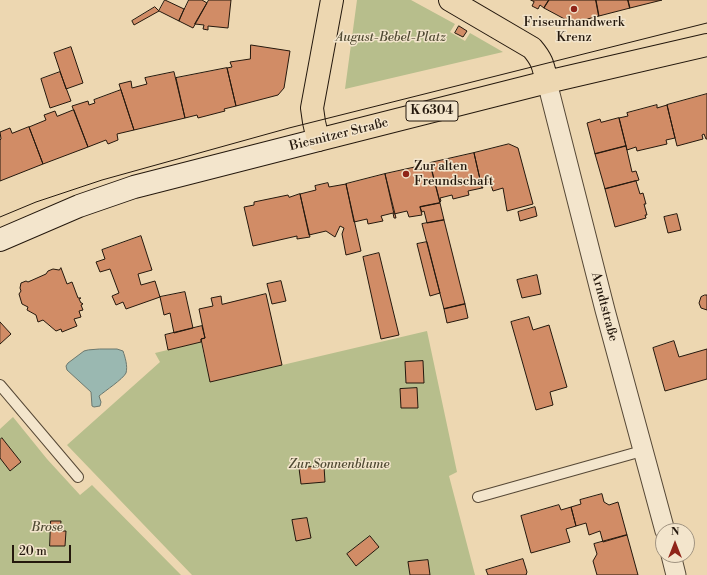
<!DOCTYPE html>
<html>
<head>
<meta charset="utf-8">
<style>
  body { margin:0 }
  #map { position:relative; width:707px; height:575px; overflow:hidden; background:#edd7b1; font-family:"Libre Bodoni",serif }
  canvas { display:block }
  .north { position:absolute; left:655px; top:523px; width:40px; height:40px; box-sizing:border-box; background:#f3e5cc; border:1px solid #a09380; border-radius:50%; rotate:0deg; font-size:11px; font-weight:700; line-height:16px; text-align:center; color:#24180d }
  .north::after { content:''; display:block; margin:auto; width:14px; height:18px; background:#8f2418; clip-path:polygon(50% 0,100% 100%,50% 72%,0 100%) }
  .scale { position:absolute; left:12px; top:545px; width:59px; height:18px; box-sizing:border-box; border:2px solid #24180d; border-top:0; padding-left:5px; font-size:12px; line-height:14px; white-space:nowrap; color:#24180d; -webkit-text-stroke:3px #f3e5cc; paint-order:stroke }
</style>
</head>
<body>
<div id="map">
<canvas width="707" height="575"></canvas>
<div class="north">N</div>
<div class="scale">20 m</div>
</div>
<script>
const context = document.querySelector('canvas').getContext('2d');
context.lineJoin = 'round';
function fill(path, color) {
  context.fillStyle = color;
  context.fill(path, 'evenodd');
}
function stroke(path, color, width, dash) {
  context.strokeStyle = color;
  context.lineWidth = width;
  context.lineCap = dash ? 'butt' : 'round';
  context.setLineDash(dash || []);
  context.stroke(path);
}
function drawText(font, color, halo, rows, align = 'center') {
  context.font = font + ' "Libre Bodoni",serif';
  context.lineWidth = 3;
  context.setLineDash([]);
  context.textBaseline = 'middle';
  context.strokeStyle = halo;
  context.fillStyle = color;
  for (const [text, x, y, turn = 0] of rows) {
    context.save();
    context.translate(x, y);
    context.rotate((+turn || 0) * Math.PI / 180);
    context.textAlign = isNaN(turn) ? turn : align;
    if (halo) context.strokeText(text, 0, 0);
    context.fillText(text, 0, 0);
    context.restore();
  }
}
const green = new Path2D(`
  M357 0H411L455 24 450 32 465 41 470 33 503 52 345 89Z
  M427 331 457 472 449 476 475 575H192L67 445 160 362 155 353 201 342 210 382Z
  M13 417 47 459 80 495 92 485 181 575H0V429Z`);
const water = new Path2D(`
  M100 349H117L123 351C125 357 128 366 126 373 123 379 105 391 99 396L101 402 100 406 94 407 92 406 91 392 67 370 66 366 68 363 84 351 88 350Z`);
const building = new Path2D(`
  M165 0 184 9 179 21 159 11Z
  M189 0H202L207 3 193 28 179 21Z
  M209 0H231L228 28 208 26V30L203 29 204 25 195 24Z
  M531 0H549L544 8 540 5 538 9 532 6 534 2Z
  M549 0H596L599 16 572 23 544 8Z
  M596 0H628L630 8 599 16Z
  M628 0H662L630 8Z
  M155 7 159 11 134 25 132 21Z
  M459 26 467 31 463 37 455 33Z
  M251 45 290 51 284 88 278 95 236 106 227 68 232 67 230 62 250 59Z
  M71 47 83 83 66 89 54 53Z
  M227 68 236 106 224 109 225 111 198 118 197 115 185 118 176 78Z
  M60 72 71 101 50 108 41 79Z
  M174 72 185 118 134 130 119 84 131 81 132 88 147 84 145 78Z
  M121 90 134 130 117 134 118 140 108 144 106 140 88 147 72 106 88 101 89 105 95 103 94 100Z
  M707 94V139H706L704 134 702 135 703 139 677 146 667 105Z
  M657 105V108L667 105 675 138 666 140 667 144 637 151 636 147 627 150 619 118 628 116 627 113Z
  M74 110 88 147 43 164 29 127 46 120 44 115 55 111 57 116Z
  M619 118 626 146 595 154 587 123 600 119 601 122Z
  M29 127 43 164 0 181V140L1 139 0 132 10 128 12 133Z
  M509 144 518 148 533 204 507 211 503 188 493 191 490 182 481 184 483 188H482L474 153Z
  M626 146 632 172 636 171 639 180 605 189 595 154Z
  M474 153 482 188 468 191 469 195 453 199 452 195 440 198 441 201 440 202 430 163Z
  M430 164 440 203 420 207 422 215 409 217 407 211 394 214 385 174Z
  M385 174 396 218H394L393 213 381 216 383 221 368 224 367 219 354 222 346 184Z
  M636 181 640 194 643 193 646 204H644L647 215H645L646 218 615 227 605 189Z
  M328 183 329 187 346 184 361 251 346 255 342 234 344 228 340 226 335 237 326 231 309 235 300 194 316 190 315 186Z
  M300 194 310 237 297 239V236L253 246 244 207 254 205V202L288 195 289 197Z
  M440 203 444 220 427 223 424 211 422 212 420 207Z
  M535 207 537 216 520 221 518 212Z
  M677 214 681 230 668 233 664 217Z
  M444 220 465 304 444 309 422 224Z
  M141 236 152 270 138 274 141 285 155 281 160 297 126 309 123 302 116 305 112 296 119 293 110 269 100 272 96 262 105 259 102 250Z
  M427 242 440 293 430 296 417 244Z
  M379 253 399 335 381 339 363 257Z
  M61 268 67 284 72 282 78 298H81L79 299 81 303H82L83 304 81 305 83 310 79 311 81 317 74 319 77 326 62 332 61 329 56 331 43 320 38 322 36 315 27 310 28 307 22 304 19 294 21 291 20 288 21 283 26 281 28 282 46 274 48 271 53 269 59 270Z
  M537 275 541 294 522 298 517 280Z
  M281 281 286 301 272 304 267 284Z
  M185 292 193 328 174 333 170 313 164 315 160 297Z
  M266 294 282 365 210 382 201 339 205 338 199 309 213 306 211 298 221 296 222 304Z
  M705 295H707V310L701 308 699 303 701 297Z
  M465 304 468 318 447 323 444 309Z
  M529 317 533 330 549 325 567 387 550 392 553 405 536 410 511 322Z
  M0 322 11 334 0 344Z
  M202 326 205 338 201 339V342L168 350 165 335Z
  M674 341 679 357 707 349V379L665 391 653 348Z
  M423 361 424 383H406L405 362Z
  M417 388 418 408H401L400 389Z
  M2 438 21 462 10 471 0 458V440Z
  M324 466 325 482 301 484 299 468Z
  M602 494 604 502 609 505 618 502 627 535 603 542 600 531 589 535 586 523 576 526 571 507 581 504 580 500Z
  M559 505 561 510 571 507 576 526 566 529 570 542 531 553 521 516Z
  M307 518 311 538 296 541 292 520Z
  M51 521H61L60 531H66L65 546H50Z
  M627 535 638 575H597L593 561 597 554 594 544Z
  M370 536 379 547 356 566 347 554Z
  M523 559 527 572 526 575H488L486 570Z
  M428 560 430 575H410L408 562Z`);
const lane = new Path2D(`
  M0 385 78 477
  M478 497 489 494 642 451`);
const street = new Path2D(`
  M547 82 605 310 665 531
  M671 555 676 575`);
const secondary = new Path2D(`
  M0 240 79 206 134 187 318 140`);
const primary = new Path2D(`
  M332 0 312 108 314 122 318 140 547 82 707 45
  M450 0 532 48C543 61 543 66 547 82`);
const tram = new Path2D(`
  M0 217 36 202 102 180 289 128 707 23`);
const markers = [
  [574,9,4,"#8f2418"],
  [406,174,4,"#8f2418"]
];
const shields = [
  [432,111,52]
];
const shieldNames = [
  ["K 6304",432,111]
];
const poiNames = [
  ["Friseurhandwerk",574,23],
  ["Krenz",574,38],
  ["Zur alten",414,167,"left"],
  ["Freundschaft",414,182,"left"]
];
const parkNames = [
  ["August-Bebel-Platz",391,38],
  ["Zur Sonnenblume",339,465],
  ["Brose",47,528]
];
const streetNames = [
  ["Biesnitzer Straße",339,135,-14],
  ["Arndtstraße",604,307,75]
];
fill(green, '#b7be8c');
fill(water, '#9ab8b1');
stroke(water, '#6b786f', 1);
fill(building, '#d18c66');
stroke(building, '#24180d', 1);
stroke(lane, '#564836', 12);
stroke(street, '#564836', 21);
stroke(secondary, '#24180d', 24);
stroke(primary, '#24180d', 24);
stroke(lane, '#f3e5cc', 10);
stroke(street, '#f3e5cc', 19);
stroke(secondary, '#f3e5cc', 22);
stroke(primary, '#edd7b1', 22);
stroke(tram, '#24180d', 1);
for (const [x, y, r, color] of markers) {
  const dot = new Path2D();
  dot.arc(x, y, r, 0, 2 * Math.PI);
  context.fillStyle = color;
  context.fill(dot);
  stroke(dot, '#f3e5cc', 1.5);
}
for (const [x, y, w] of shields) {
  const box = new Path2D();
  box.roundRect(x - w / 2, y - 10, w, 20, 3);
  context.fillStyle = '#f3e5cc';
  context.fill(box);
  stroke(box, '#24180d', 1);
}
drawText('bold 12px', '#24180d', null, shieldNames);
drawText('13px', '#24180d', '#f3e5cc', poiNames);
drawText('italic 13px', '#504a33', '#f3e5cc', parkNames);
drawText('13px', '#24180d', '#f3e5cc', streetNames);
</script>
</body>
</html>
